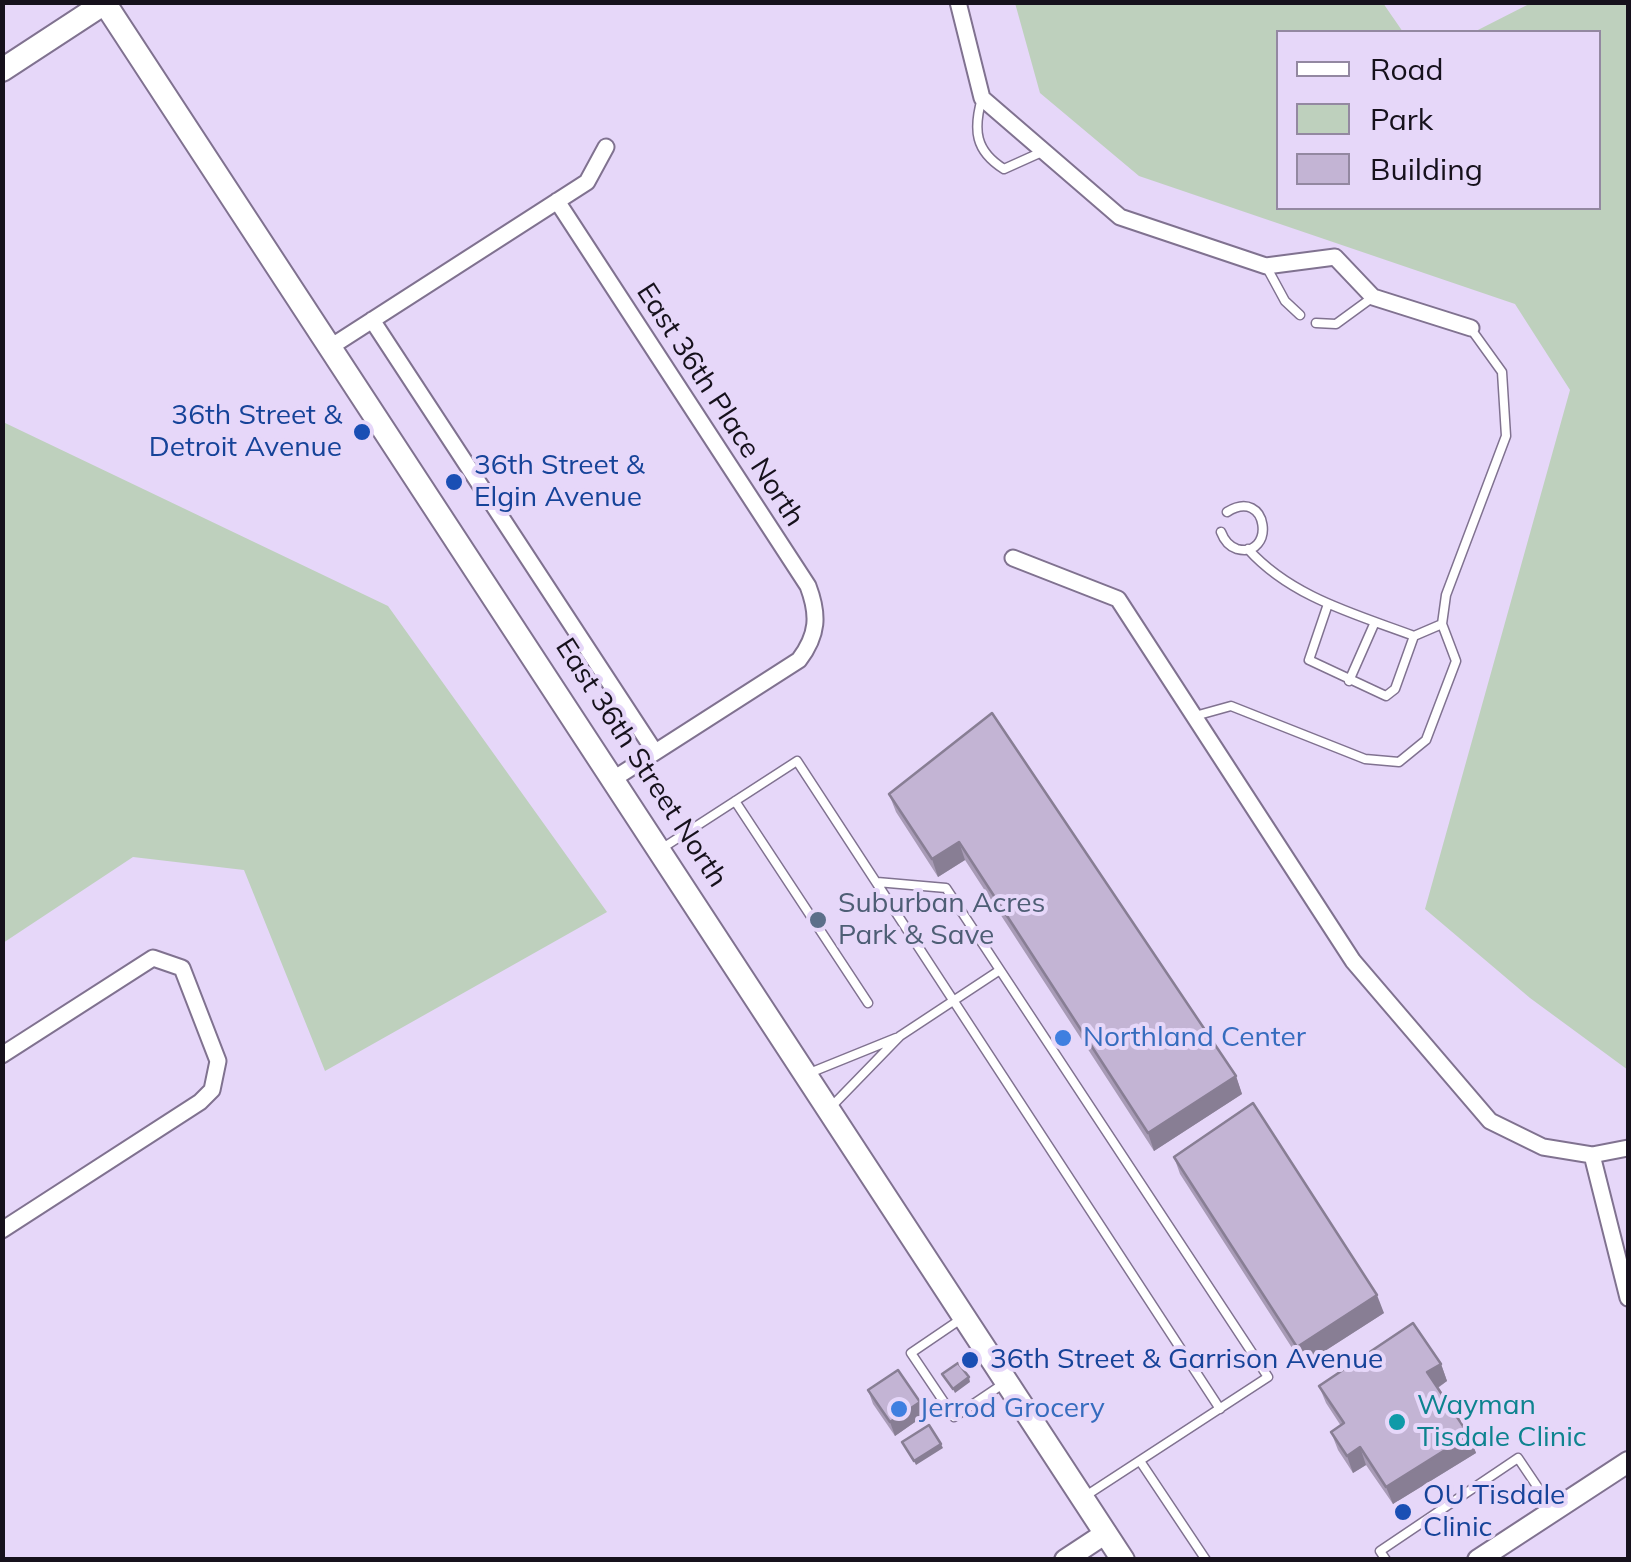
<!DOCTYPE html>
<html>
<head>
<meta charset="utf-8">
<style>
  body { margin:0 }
  #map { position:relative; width:1631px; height:1562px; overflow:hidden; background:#e6d7f9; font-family:Mulish,sans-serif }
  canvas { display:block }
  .frame { position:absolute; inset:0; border:5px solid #16111c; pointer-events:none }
  .legend { position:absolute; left:1276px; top:30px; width:325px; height:180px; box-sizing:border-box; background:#e6d7f9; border:2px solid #9388a1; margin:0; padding:12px 18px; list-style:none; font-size:30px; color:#16111c }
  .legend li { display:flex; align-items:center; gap:20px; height:50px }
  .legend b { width:50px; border:2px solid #9388a1 }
</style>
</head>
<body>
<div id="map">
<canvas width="1631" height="1562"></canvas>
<div class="frame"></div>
<ul class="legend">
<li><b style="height:12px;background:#fff"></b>Road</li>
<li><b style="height:28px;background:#bed0bd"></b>Park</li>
<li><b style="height:28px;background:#c3b4d4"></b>Building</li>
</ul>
</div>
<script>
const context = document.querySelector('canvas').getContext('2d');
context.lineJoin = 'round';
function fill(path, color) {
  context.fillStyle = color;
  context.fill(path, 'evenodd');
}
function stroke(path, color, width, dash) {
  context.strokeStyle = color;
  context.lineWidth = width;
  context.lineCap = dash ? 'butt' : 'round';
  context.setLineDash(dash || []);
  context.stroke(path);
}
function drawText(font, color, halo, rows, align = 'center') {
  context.font = font + ' Mulish,sans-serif';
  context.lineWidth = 8;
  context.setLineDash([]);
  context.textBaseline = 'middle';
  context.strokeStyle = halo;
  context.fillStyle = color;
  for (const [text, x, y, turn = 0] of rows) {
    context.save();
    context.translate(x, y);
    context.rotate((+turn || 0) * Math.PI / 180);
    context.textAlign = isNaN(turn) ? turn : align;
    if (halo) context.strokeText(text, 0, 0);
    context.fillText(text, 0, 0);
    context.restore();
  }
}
const green = new Path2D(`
  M1015 3H1383L1403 32H1278V208H1598V32H1474L1531 3H1628V1070L1530 998 1425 909 1570 390 1515 304 1139 176 1040 93Z
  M3 422 388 606 607 912 325 1071 244 870 133 857 3 943Z`);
const service = new Path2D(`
  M982 98C973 130 975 151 1004 169L1044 151
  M1266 266 1285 301 1300 315
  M1316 323 1336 324 1373 297
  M1221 532C1224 540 1228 546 1237 549 1276 559 1269 486 1227 512
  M1248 549C1291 597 1355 614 1414 636L1442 624
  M1328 604 1309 660 1386 696 1395 689 1414 636
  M1349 681 1375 622
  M1195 716 1231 706 1365 759 1399 762 1426 740 1456 661 1442 624 1446 595 1506 436 1502 372 1471 329
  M735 801 868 1003
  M661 849 797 761 1220 1409
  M877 882 946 888 1268 1377 1087 1495
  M807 1074 896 1038
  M832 1106 900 1036 1000 970
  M961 1319 911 1353 954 1417 1003 1384
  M1140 1461 1206 1560
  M1386 1560 1380 1551 1518 1458 1551 1507`);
const minor = new Path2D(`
  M958 2 982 98 1120 217 1266 266 1335 257 1373 297 1471 328
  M557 201 808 586C819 615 818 635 799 660L615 778
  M372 320 655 752
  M332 346 587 182 606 147
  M1013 558 1118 599 1353 961 1490 1121 1543 1147 1592 1155 1628 1148
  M2 1055 153 958 182 968 218 1061 212 1090 200 1102 2 1230
  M1592 1155 1628 1298`);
const tertiary = new Path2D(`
  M1065 1560 1106 1533
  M1478 1560 1628 1462`);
const secondary = new Path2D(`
  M104 2 1123 1560
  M2 70 106 2`);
const wall = new Path2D(`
  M992 713 1236 1076 1242 1094 1154 1151 965 860 938 877 896 812 889 794Z
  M1174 1157 1384 1313 1303 1365 1180 1174Z
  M1441 1364 1447 1381 1438 1388 1469 1435 1476 1453 1393 1504 1366 1465 1353 1473 1338 1450 1331 1432 1341 1426 1326 1403 1319 1386Z
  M868 1390 925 1415 895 1436 873 1404Z`);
const shadedWall = new Path2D(`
  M959 842 965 860 938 877 932 859Z
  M1236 1076 1242 1094 1154 1151 1148 1133Z
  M1377 1295 1384 1313 1303 1365 1297 1347Z
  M1441 1364 1447 1381 1434 1390 1427 1372Z
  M969 1377 970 1382 955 1393 953 1389Z
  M920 1402 925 1415 895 1436 890 1422Z
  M1469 1435 1476 1453 1393 1504 1386 1487Z
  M941 1444 943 1448 916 1465 914 1461Z
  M1360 1447 1366 1465 1353 1473 1347 1456Z`);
const building = new Path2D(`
  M992 713 1236 1076 1148 1133 959 842 932 859 889 794Z
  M1253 1103 1377 1295 1297 1347 1174 1157Z
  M1413 1323 1441 1364 1427 1372 1469 1435 1386 1487 1360 1447 1347 1456 1331 1432 1344 1423 1319 1386Z
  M958 1363 969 1377 953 1389 942 1374Z
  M898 1370 920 1402 890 1422 868 1390Z
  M929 1425 941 1444 914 1461 902 1442Z`);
const markers = [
  [362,432,10,"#1a4fb4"],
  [454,482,10,"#1a4fb4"],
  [818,920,10,"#5c6f8a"],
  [1063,1038,10,"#3f7fe0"],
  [970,1360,10,"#1a4fb4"],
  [899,1409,10,"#3f7fe0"],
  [1397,1422,10,"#0f9aa8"],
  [1403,1512,10,"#1a4fb4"]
];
const streetNames = [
  ["East 36th Place North",720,405,57],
  ["East 36th Street North",641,763,57]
];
const transitNames = [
  ["36th Street &",342,416,"right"],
  ["Detroit Avenue",342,448,"right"],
  ["36th Street &",474,466],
  ["Elgin Avenue",474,498],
  ["36th Street & Garrison Avenue",990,1360],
  ["OU Tisdale",1423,1496],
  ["Clinic",1423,1528]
];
const serviceNames = [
  ["Suburban Acres",838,904],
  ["Park & Save",838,936]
];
const shopNames = [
  ["Northland Center",1083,1038],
  ["Jerrod Grocery",919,1409]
];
const cultureNames = [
  ["Wayman",1417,1406],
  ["Tisdale Clinic",1417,1438]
];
fill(green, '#bed0bd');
stroke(service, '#807290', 11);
stroke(minor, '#807290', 19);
stroke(tertiary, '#807290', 24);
stroke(secondary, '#807290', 26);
stroke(service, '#fff', 8);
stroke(minor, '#fff', 15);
stroke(tertiary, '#fff', 20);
stroke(secondary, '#fff', 22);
fill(wall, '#a89bb6');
fill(shadedWall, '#887e94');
fill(building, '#c3b4d4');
stroke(building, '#887e94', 2.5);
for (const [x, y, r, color] of markers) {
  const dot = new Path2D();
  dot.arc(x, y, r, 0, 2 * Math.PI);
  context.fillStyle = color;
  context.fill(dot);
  stroke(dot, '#e6d7f9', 4);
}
drawText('28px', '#16111c', '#e6d7f9', streetNames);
drawText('28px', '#164399', '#e6d7f9', transitNames, 'left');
drawText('28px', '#4e5e75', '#e6d7f9', serviceNames, 'left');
drawText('28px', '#366cbe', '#e6d7f9', shopNames, 'left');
drawText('28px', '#0d838f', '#e6d7f9', cultureNames, 'left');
</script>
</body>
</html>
